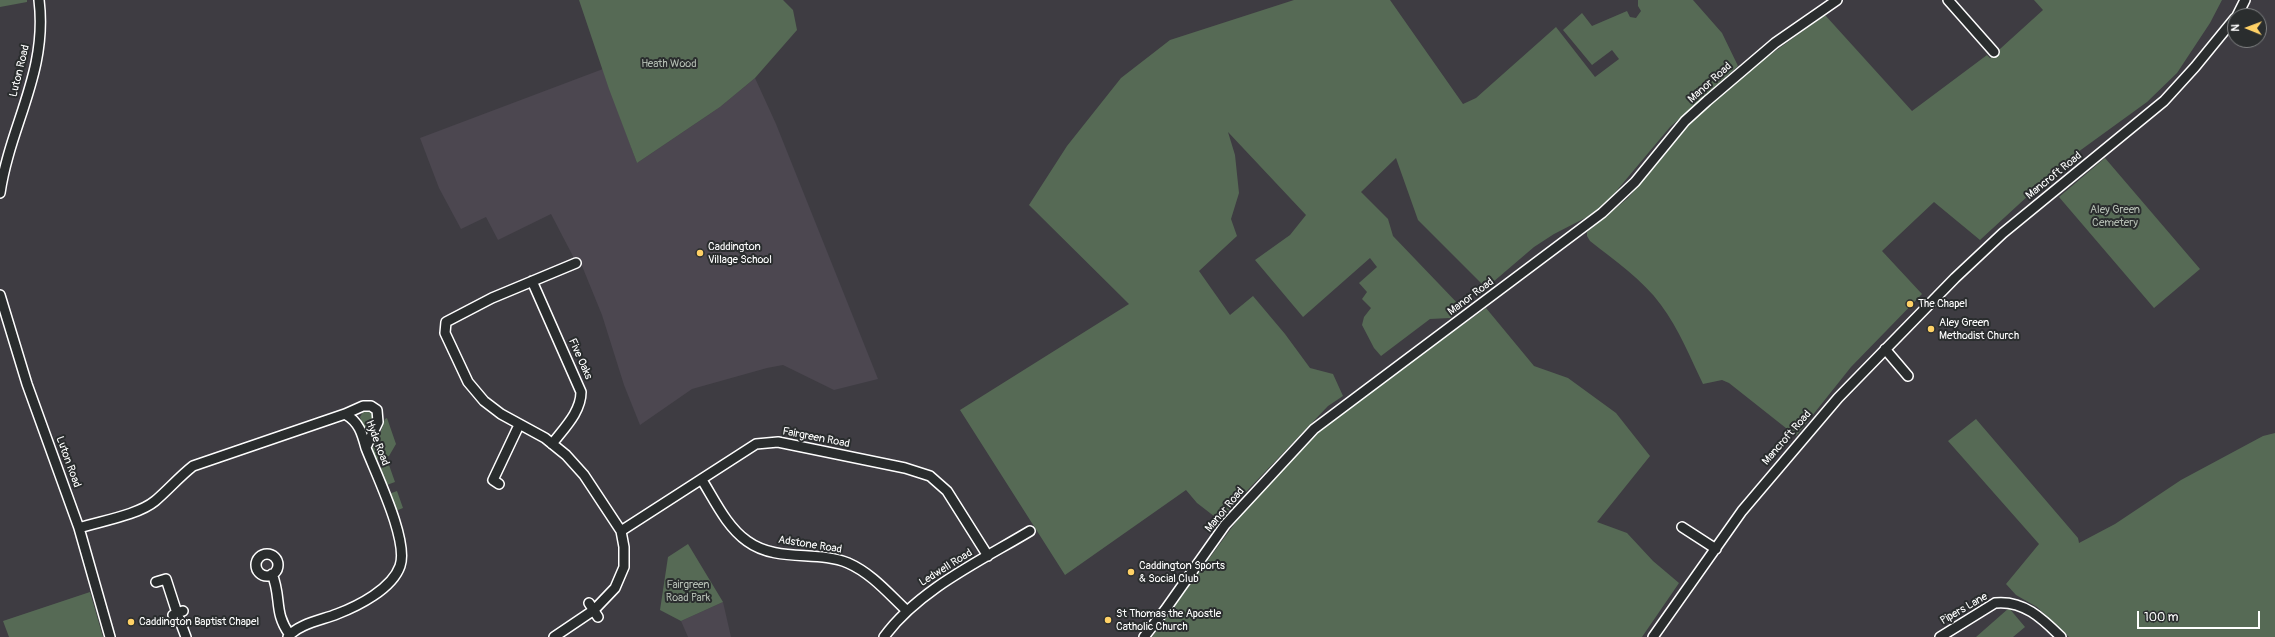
<!DOCTYPE html>
<html>
<head>
<meta charset="utf-8">
<style>
  body { margin:0 }
  #map { position:relative; width:2275px; height:637px; overflow:hidden; background:#3e3c42; font-family:Pangolin,sans-serif }
  canvas { display:block }
  .north { position:absolute; left:2227px; top:8px; width:40px; height:40px; box-sizing:border-box; background:#2a2d2e; border:1px solid #7f8182; border-radius:50%; rotate:271deg; font-size:11px; font-weight:700; line-height:16px; text-align:center; color:#fff }
  .north::after { content:''; display:block; margin:auto; width:14px; height:18px; background:#ffd166; clip-path:polygon(50% 0,100% 100%,50% 72%,0 100%) }
  .scale { position:absolute; left:2137px; top:611px; width:123px; height:18px; box-sizing:border-box; border:2px solid #fff; border-top:0; padding-left:5px; font-size:12px; line-height:14px; white-space:nowrap; color:#fff; -webkit-text-stroke:3px #2a2d2e; paint-order:stroke }
</style>
</head>
<body>
<div id="map">
<canvas width="2275" height="637"></canvas>
<div class="north">N</div>
<div class="scale">100 m</div>
</div>
<script>
const context = document.querySelector('canvas').getContext('2d');
context.lineJoin = 'round';
function fill(path, color) {
  context.fillStyle = color;
  context.fill(path, 'evenodd');
}
function stroke(path, color, width, dash) {
  context.strokeStyle = color;
  context.lineWidth = width;
  context.lineCap = dash ? 'butt' : 'round';
  context.setLineDash(dash || []);
  context.stroke(path);
}
function drawText(font, color, halo, rows, align = 'center') {
  context.font = font + ' Pangolin,sans-serif';
  context.lineWidth = 4;
  context.setLineDash([]);
  context.textBaseline = 'middle';
  context.strokeStyle = halo;
  context.fillStyle = color;
  for (const [text, x, y, turn = 0] of rows) {
    context.save();
    context.translate(x, y);
    context.rotate((+turn || 0) * Math.PI / 180);
    context.textAlign = isNaN(turn) ? turn : align;
    if (halo) context.strokeText(text, 0, 0);
    context.fillText(text, 0, 0);
    context.restore();
  }
}
const built = new Path2D(`
  M603 69 637 163 720 107 755 78 776 124 878 379 834 390 783 365 767 368 692 389 640 425 624 385 602 315 580 261 576 262 551 214 498 240 486 217 461 229 439 188 420 138Z
  M723 602 731 637H688L681 621Z`);
const green = new Path2D(`
  M0 0H27V2L0 7Z
  M579 0H783L793 10 797 30 755 78 720 107 637 163 609 89Z
  M1294 0H1390L1463 104 1476 98 1556 27 1595 77 1619 59 1612 50 1592 65 1563 30 1582 13 1592 26 1627 11 1630 17 1636 18 1641 11 1638 6V0H1693L1722 33 1738 66 1670 127 1608 201 1591 215 1554 234 1534 247 1486 288 1418 220 1396 158 1361 192 1388 219 1393 236 1462 308 1450 318 1430 319 1381 356 1374 348 1362 325 1364 317 1371 308 1362 299 1367 292 1359 283 1377 267 1370 258 1303 317 1255 260 1290 235 1306 215 1228 132 1235 155 1239 193 1231 219 1237 236 1199 271 1230 315 1253 296 1285 334 1310 368 1333 374 1343 396 1328 406 1219 520 1197 503 1186 490 1065 575 960 410 1129 304 1029 205 1067 146 1121 78 1152 54 1170 40Z
  M2034 0H2222L2210 23 2177 73 2147 102 2067 160 1980 240 1934 202 1882 251 1922 294 1851 367 1796 436 1729 383 1722 380 1703 384C1690 357 1679 329 1661 305 1643 280 1614 260 1590 241L1587 236V232L1628 198 1696 117 1756 65 1825 15 1912 111 1987 55 1990 58 2043 10Z
  M2105 158 2200 269 2154 308 2059 197Z
  M1486 308 1534 366 1568 378 1616 413 1650 456 1597 522 1627 533 1653 561 1679 583 1642 637H1152L1238 519 1314 436 1350 406Z
  M373 409 376 421 369 433 366 434 360 417 364 410Z
  M387 418 396 444 389 456 376 460 372 448 380 434 385 419Z
  M1976 419 2078 538 2079 543 2115 524 2181 480 2263 436 2275 433V637H2069L2037 607 2016 595 2006 584 2039 544 1948 441Z
  M389 465 395 482 384 486 378 469Z
  M397 491 403 508 393 512 386 495Z
  M688 544 723 602 681 621 660 610 668 557Z
  M90 592 103 637H9L3 621Z
  M2009 608 2025 627 2013 637H1976Z`);
const minor = new Path2D(`
  M1948 0 1994 52
  M2237 16 2245 0
  M0 193C10 125 48 72 39 0
  M532 281 581 392C581 412 564 428 552 444
  M0 295 27 384 79 528 110 637
  M1885 349 1908 376
  M345 414 363 406H371L377 410 378 422 366 447
  M702 480C715 501 727 527 747 541 777 563 817 550 848 563 871 573 888 593 906 610
  M499 484 493 480 519 425
  M1682 527 1716 549
  M79 528C101 521 138 515 155 501 168 490 179 477 193 466L345 414C359 422 362 433 366 448 376 474 409 541 400 566 392 589 358 606 337 614 322 620 298 624 288 637
  M621 531 756 444 778 442 905 468 930 476 947 491 988 556
  M256 565a11 11 0 1 1 22 0a11 11 0 1 1-22 0Z
  M272 574C282 598 273 612 290 635
  M156 582 166 579 177 613 183 611
  M589 603 598 617
  M173 615 177 613 186 637
  M554 637 594 610 615 588 624 567V547L621 531 584 475 566 455 545 438 501 414 484 401 468 382 445 333 446 322 492 298 576 263
  M884 637C918 590 980 561 1030 531
  M1144 637 1165 610 1225 525 1314 429 1602 213 1635 182 1685 121 1707 101 1775 43 1837 0
  M1653 637 1742 511 1838 398 1955 278 2003 233 2164 101 2195 67 2235 18
  M1940 637 1995 603C2023 600 2042 618 2061 637`);
const markers = [
  [700,253,4,"#ffd166"],
  [1910,304,4,"#ffd166"],
  [1931,329,4,"#ffd166"],
  [1131,572,4,"#ffd166"],
  [1108,620,4,"#ffd166"],
  [131,622,4,"#ffd166"]
];
const parkNames = [
  ["Heath Wood",669,64],
  ["Aley Green",2115,210],
  ["Cemetery",2115,223],
  ["Fairgreen",688,585],
  ["Road Park",688,598]
];
const streetNames = [
  ["Luton Road",20,71,-76],
  ["Manor Road",1710,83,-42],
  ["Mancroft Road",2054,176,-39],
  ["Manor Road",1471,297,-37],
  ["Five Oaks",580,359,66],
  ["Fairgreen Road",816,438,11],
  ["Mancroft Road",1787,438,-49],
  ["Hyde Road",377,443,69],
  ["Luton Road",68,462,70],
  ["Manor Road",1225,510,-50],
  ["Adstone Road",810,545,9],
  ["Ledwell Road",946,568,-32],
  ["Pipers Lane",1964,609,-30]
];
const poiNames = [
  ["Caddington",708,247],
  ["Village School",708,260],
  ["The Chapel",1918,304],
  ["Aley Green",1939,323],
  ["Methodist Church",1939,336],
  ["Caddington Sports",1139,566],
  ["& Social Club",1139,579],
  ["St Thomas the Apostle",1116,614],
  ["Catholic Church",1116,627],
  ["Caddington Baptist Chapel",139,622]
];
fill(built, '#4c4750');
fill(green, '#566a55');
stroke(minor, '#fff', 12);
stroke(minor, '#2a2d2e', 9);
for (const [x, y, r, color] of markers) {
  const dot = new Path2D();
  dot.arc(x, y, r, 0, 2 * Math.PI);
  context.fillStyle = color;
  context.fill(dot);
  stroke(dot, '#2a2d2e', 1.5);
}
drawText('11px', '#b3bcb2', '#2a2d2e', parkNames);
drawText('11px', '#fff', '#2a2d2e', streetNames);
drawText('11px', '#fff', '#2a2d2e', poiNames, 'left');
</script>
</body>
</html>
